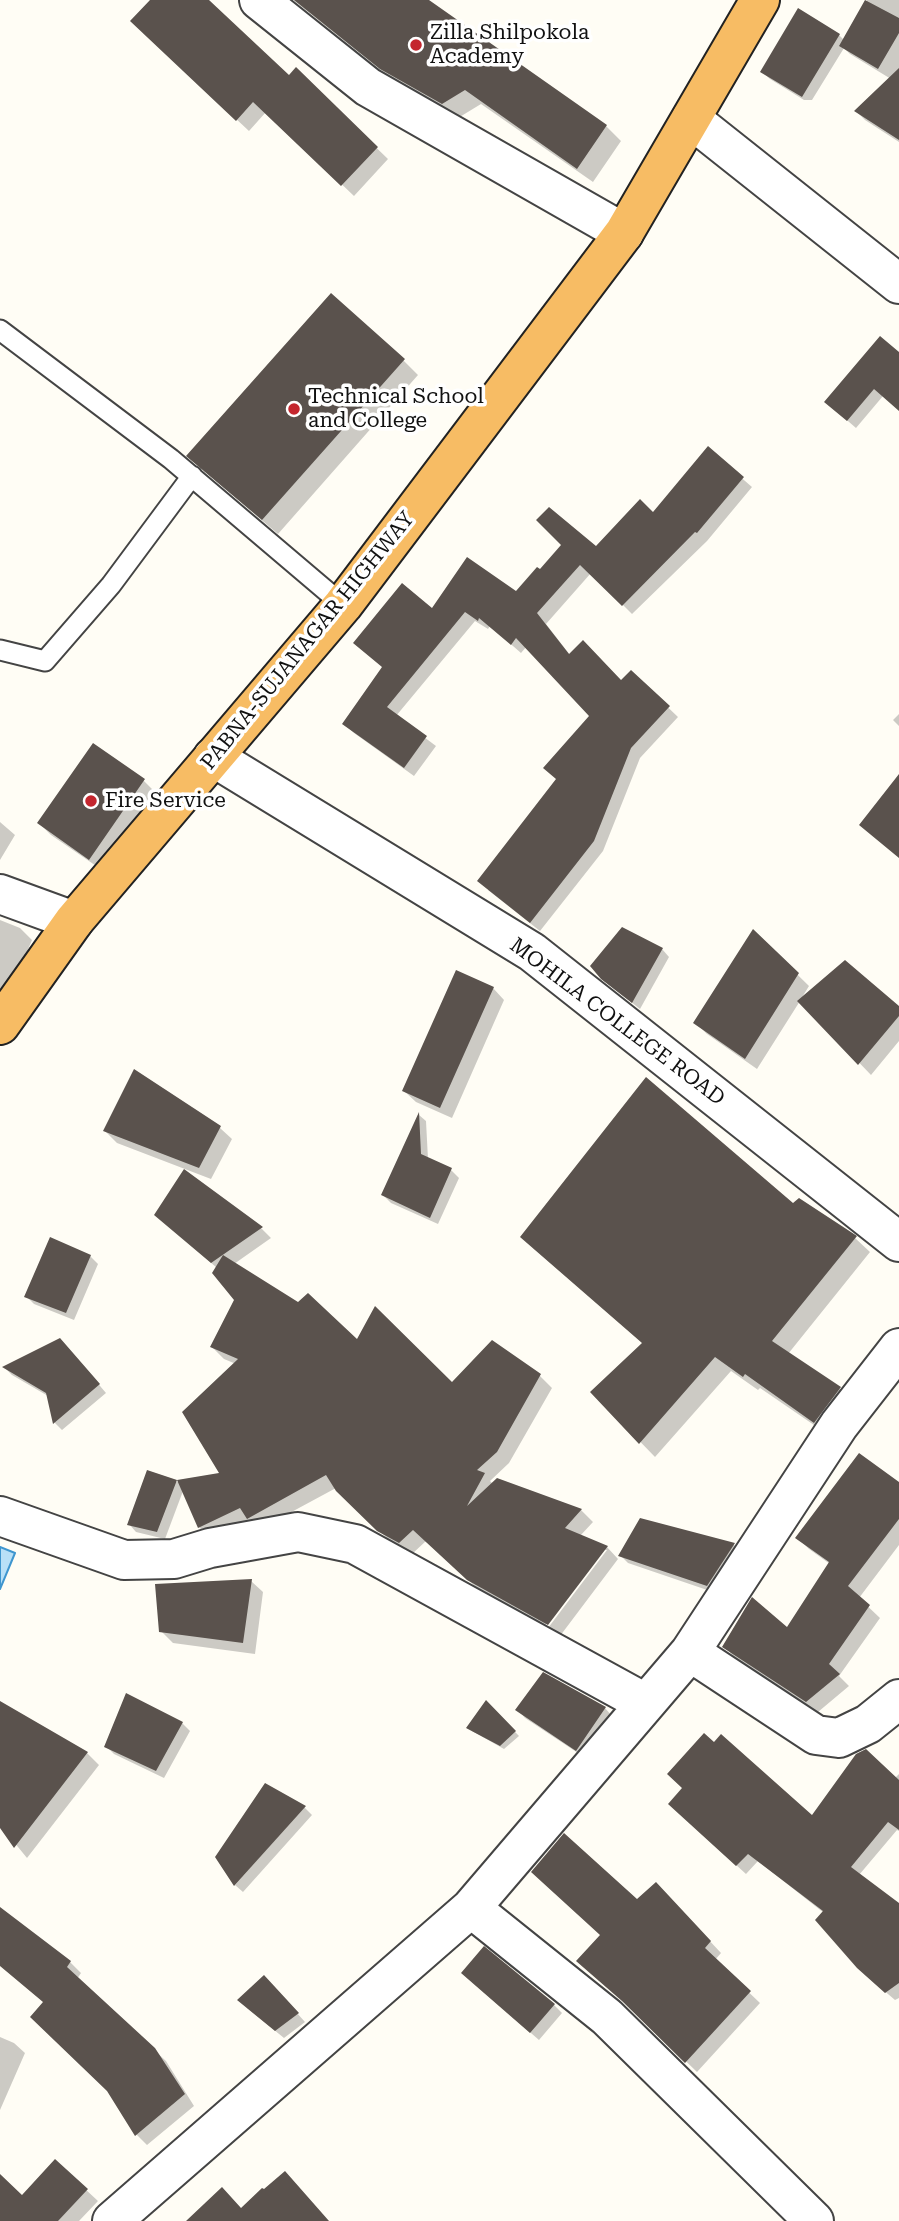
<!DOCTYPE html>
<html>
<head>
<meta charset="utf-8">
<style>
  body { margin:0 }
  canvas { display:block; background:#fffdf5 }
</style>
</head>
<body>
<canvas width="899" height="2221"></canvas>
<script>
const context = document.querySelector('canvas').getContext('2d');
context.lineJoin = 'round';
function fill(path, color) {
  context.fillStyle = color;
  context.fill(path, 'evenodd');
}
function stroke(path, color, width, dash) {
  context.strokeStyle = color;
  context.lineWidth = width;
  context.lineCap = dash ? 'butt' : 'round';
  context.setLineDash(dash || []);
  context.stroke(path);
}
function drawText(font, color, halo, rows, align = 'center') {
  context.font = font + ' "Roboto Serif",serif';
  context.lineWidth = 7;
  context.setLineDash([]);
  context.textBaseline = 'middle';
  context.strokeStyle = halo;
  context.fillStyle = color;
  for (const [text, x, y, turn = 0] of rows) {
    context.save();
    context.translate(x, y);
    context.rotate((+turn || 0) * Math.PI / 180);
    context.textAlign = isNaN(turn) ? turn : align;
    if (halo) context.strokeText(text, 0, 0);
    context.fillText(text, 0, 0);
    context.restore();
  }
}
const water = new Path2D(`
  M0 1547 15 1553 0 1589Z`);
const shadow = new Path2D(`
  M152 0H207L289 77 296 70 388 159 354 196 266 112 249 131 144 33Z
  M293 0H426L606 126 621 141 593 182 481 104 458 118 397 83Z
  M867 0H899V142L865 120 857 112 891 79 850 54 844 48 812 100H804L770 79 762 72 839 35 844 40Z
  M899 355V410L883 396 856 428 834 409Z
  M403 360 418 375 278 534 204 471Z
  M708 449 752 487 707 541 632 614 591 573 546 624 570 655 621 682 631 672 678 717 640 758 603 851 540 931 488 890 558 780 591 716 527 646 521 653 490 626 488 629 475 621 396 716 436 746 414 776 354 733 344 724 433 611 517 594 540 572 596 548 653 515Z
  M899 714V726L893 720Z
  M143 780 155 792 102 870 51 835 39 823Z
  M0 822 15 835 0 860Z
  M0 920 20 928 32 940 0 1015Z
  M754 932 809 986 801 999 899 1008V1041L871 1075 800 1001 757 1069 707 1034 695 1022Z
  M662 949 669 957 640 1009 611 986Z
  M493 988 504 1000 452 1118 416 1102 404 1091Z
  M135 1072 220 1128 232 1139 211 1179 117 1143 105 1131Z
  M419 1115 426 1121 428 1159 451 1170 459 1178 438 1224 391 1203 383 1195Z
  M184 1172 262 1229 271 1238 234 1264 357 1342 452 1385 492 1342 540 1376 552 1388 509 1463 490 1481 493 1484 498 1480 581 1510 593 1522 580 1536 607 1547 618 1559 560 1636 548 1628 607 1550H603L544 1627 481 1592 426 1541 412 1554 391 1542 336 1488 260 1529 251 1520 211 1539 199 1527 183 1491 165 1539 136 1532 129 1524 148 1472 177 1482 222 1474 236 1364 224 1359 212 1347 236 1300 217 1268 156 1215Z
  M793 1205 855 1238 870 1252 788 1354 840 1389 854 1403 830 1436 760 1388 758 1390 731 1371 655 1457 592 1392 644 1344 522 1237Z
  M51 1239 90 1256 98 1264 74 1320 34 1304 26 1296Z
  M68 1348 106 1393 62 1430 55 1423 48 1396 12 1375 5 1368Z
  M899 1485V1545L859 1598 880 1618 839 1676 849 1686 818 1712 735 1658 724 1646 787 1629 830 1564 809 1549 798 1538Z
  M647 1521 734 1545 742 1552 716 1593 628 1563 620 1555Z
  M251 1581 263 1592 255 1654 173 1643 161 1631Z
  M486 1702 519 1736 504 1749 472 1731Z
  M3 1705 87 1753 99 1765 27 1858 0 1825V1714Z
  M605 1708 612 1716 584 1757 525 1718 518 1710Z
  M182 1723 190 1731 164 1778 114 1754 106 1746Z
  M899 1774V1831L897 1830 859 1875 899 1905V1998L895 2000 868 1977 824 1913 758 1861 746 1874 679 1813 812 1818 895 1778Z
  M304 1807 312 1815 243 1892 235 1885Z
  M667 1895 721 1953 715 1960 760 2003 697 2072 635 2012 602 1935 637 1901Z
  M0 1909 70 1962 81 1973 77 1979 166 2061 194 2106 147 2145 136 2134 109 2091 45 2003 0 1965Z
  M471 1981 554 2005 562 2013 539 2040Z
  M272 1985 305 2022 284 2038 247 2008Z
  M0 2037 14 2043 25 2053 0 2110Z
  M55 2161 98 2201 79 2221H0V2177L22 2197Z`);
const building = new Path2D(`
  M150 0H209L289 75 296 67 378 147 341 186 253 102 236 121 130 21Z
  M294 0H429L607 125 577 169 465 90 442 104 380 69Z
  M865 0 899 18V33L878 69 839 46Z
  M798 8 840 34 802 97 760 72Z
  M899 68V140L854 111Z
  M331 293 405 359 262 520 186 456Z
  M880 336 899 352V411L874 389 847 421 824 402Z
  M708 446 744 477 697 533 695 532 622 606 580 565 537 613 569 654 583 640 621 680 631 670 670 706 631 748 594 841 530 923 477 881 556 779 543 768 589 716 516 638 511 645 479 618 478 621 465 612 387 707 427 736 404 768 342 724 382 667 353 643 402 583 432 608 467 557 516 591 537 567 540 569 561 545 536 520 549 507 596 546 640 499 653 512Z
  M93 743 145 779 89 860 37 823Z
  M899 774V858L859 825Z
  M622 927 663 948 632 1003 601 979 590 966Z
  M753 929 799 973 745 1059 693 1023Z
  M845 960 899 1006V1016L858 1065 797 1001Z
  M456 970 494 987 440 1108 402 1091Z
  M134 1069 221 1126 199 1168 103 1131Z
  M646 1077 793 1203 799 1198 857 1236 772 1341 841 1387 814 1423 745 1374 743 1377 715 1357 639 1444 590 1392 642 1343 520 1237Z
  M419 1112 421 1154 452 1168 430 1218 381 1195Z
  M184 1169 263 1227 211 1263 154 1215Z
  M50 1237 91 1255 66 1313 24 1297Z
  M223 1255 298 1302 308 1293 357 1339 375 1306 452 1382 492 1340 541 1374 497 1452 477 1470 485 1473 467 1506 497 1478 582 1509 565 1528 608 1546 548 1625 467 1580 413 1530 399 1543 377 1531 336 1491 326 1475 247 1519 240 1508 198 1528 177 1480 219 1473 182 1412 238 1359 210 1347 234 1300 212 1273Z
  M60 1338 100 1384 53 1424 46 1393 2 1367Z
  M859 1453 899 1482V1519L848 1586 870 1605 829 1664 840 1674 806 1702 722 1647 752 1597 787 1627 829 1562 795 1538Z
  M147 1470 177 1480 157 1532 127 1525Z
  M640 1518 735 1543 707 1586 618 1556Z
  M252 1579 243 1643 159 1632 155 1584Z
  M543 1672 606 1707 576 1751 515 1710Z
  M126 1693 183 1722 156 1771 104 1747Z
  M486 1700 516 1731 500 1746 466 1728Z
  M0 1701 88 1752 14 1848 0 1828Z
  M704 1733 714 1742 721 1734 812 1815 856 1754 866 1749 899 1780V1830L888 1822 851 1867 899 1903V1983L885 1993 857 1968 815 1920 823 1911 748 1854 736 1866 668 1804 682 1788 667 1774Z
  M265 1783 306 1806 234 1886 215 1857Z
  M564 1833 637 1899 656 1882 711 1941 705 1948 751 1991 685 2063 622 2001 576 1961 600 1935 531 1872Z
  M0 1907 71 1961 67 1967 155 2048 185 2094 135 2136 107 2091 30 2017 43 2002 0 1966Z
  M484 1946 555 2004 530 2033 461 1973Z
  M264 1975 299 2013 275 2031 237 2000Z
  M55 2159 88 2189 58 2221H0V2174L22 2195Z
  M285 2171 329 2221H186L222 2187 241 2208 262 2188 264 2189Z`);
const service = new Path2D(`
  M0 330 171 459 343 605
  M0 650 45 661 111 585 192 476`);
const minor = new Path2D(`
  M259 0 368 87 624 233
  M691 119 899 284
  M213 757 532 952 899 1242
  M0 894 74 921
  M0 1516 124 1560 174 1559 210 1548 298 1532 355 1544 645 1703
  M690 1652 816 1735 839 1738 868 1724 899 1699
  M471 1908 607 2017 814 2221
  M112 2221 471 1908 690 1652 839 1425 899 1348`);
const trunk = new Path2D(`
  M0 1025 74 921 343 605 624 233 760 0`);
const markers = [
  [416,45,7,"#c4262e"],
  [294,409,7,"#c4262e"],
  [91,801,7,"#c4262e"]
];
const poiNames = [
  ["Zilla Shilpokola",430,33],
  ["Academy",430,57],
  ["Technical School",308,397],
  ["and College",308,421],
  ["Fire Service",105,801]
];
const streetNames = [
  ["PABNA-SUJANAGAR HIGHWAY",308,641,-51],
  ["MOHILA COLLEGE ROAD",617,1022,37]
];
fill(water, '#b9e0f7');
stroke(water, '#3f96cf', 2);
fill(shadow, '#0003');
fill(building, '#5a524d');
stroke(service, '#444', 23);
stroke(minor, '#444', 42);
stroke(trunk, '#222', 42);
stroke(service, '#fff', 19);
stroke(minor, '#fff', 38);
stroke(trunk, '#f7bc64', 38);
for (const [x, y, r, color] of markers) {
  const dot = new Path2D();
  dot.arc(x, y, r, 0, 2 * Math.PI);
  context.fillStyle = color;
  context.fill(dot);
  stroke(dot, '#fff', 2.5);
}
drawText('21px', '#111', '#fff', poiNames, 'left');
drawText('21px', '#111', '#fff', streetNames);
</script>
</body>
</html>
